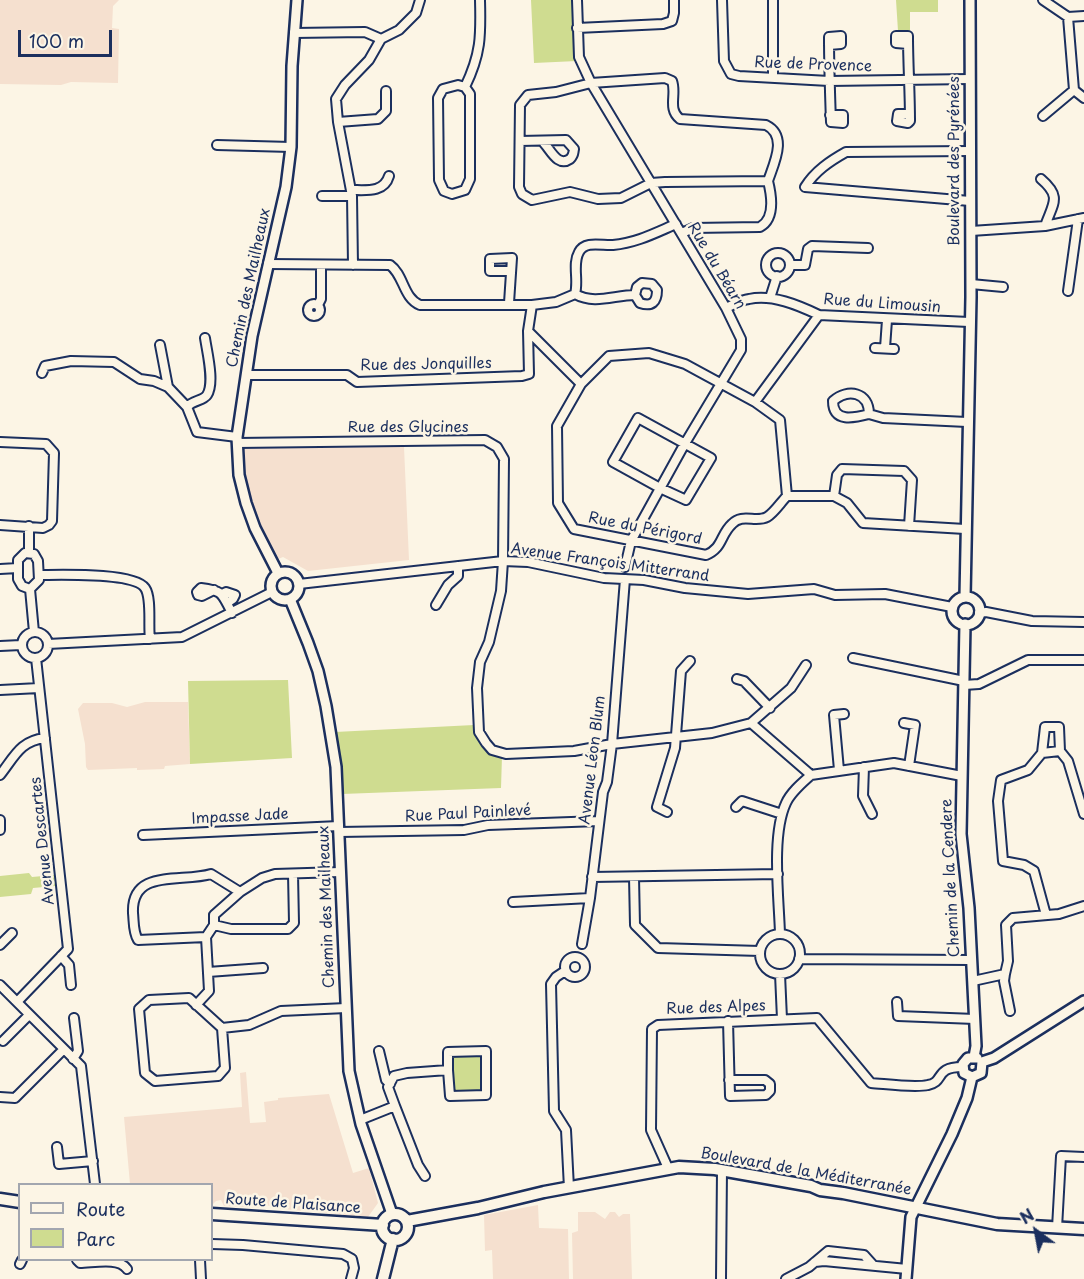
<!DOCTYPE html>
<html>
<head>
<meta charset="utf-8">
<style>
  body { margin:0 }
  #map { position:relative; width:1084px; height:1279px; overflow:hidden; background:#fcf5e5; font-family:"Playpen Sans",sans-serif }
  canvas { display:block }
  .legend { position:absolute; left:18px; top:1183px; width:195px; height:78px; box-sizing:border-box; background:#fcf5e5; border:2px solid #a2a6af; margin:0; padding:8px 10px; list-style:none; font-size:18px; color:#1b2f5e }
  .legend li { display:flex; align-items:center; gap:12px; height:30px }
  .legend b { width:30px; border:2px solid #a2a6af }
  .north { position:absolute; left:1006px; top:1201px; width:60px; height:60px; -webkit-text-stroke:4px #fcf5e5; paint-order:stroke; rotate:328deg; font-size:16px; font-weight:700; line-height:24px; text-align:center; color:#1b2f5e }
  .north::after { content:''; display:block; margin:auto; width:21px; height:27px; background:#1b2f5e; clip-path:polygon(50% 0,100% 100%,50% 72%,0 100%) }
  .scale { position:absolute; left:18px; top:30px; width:94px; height:27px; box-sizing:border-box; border:3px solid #1b2f5e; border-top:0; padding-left:8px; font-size:18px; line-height:21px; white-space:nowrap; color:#1b2f5e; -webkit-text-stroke:4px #fcf5e5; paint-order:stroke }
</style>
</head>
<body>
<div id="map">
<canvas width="1084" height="1279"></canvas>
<ul class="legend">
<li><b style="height:8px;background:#fcf5e5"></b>Route</li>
<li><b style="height:16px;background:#cfdc90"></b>Parc</li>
</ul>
<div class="north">N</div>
<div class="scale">100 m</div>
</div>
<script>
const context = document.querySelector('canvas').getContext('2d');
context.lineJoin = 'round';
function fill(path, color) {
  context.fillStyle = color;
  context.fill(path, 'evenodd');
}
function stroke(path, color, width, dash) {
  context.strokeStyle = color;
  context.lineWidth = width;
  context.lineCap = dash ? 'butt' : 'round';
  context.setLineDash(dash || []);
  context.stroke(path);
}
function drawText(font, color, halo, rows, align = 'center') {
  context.font = font + ' "Playpen Sans",sans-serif';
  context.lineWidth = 5;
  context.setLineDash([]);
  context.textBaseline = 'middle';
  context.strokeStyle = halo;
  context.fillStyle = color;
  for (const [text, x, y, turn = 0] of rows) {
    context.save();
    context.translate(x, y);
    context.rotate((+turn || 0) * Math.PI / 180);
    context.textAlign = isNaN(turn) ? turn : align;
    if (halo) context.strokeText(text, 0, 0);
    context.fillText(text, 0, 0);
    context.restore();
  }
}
const built = new Path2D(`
  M0 0H119L113 6 112 28 119 29 118 83 71 82 61 85 0 84Z
  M250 445 404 447 409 560 308 571 283 557 276 560 260 530 246 486 242 455 244 449Z
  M145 702H188L190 764 165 766 164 769 137 770V768L88 770 86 767 85 744 78 709 83 703H112L127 707Z
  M246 1072 250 1123 266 1122 264 1102 278 1100V1098L329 1094 353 1173 369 1168 378 1203 368 1217 271 1208 270 1206 266 1205V1208L224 1206 221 1200 216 1201 212 1205V1184H130L124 1117 242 1107 240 1073Z
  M538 1205 539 1228 568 1229 569 1279H493L492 1250 485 1251 484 1215Z
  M578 1212H595L605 1219 610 1212H615L619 1217 623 1214H630L632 1279H573L572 1233 578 1231Z`);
const green = new Path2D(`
  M531 0H572L577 61 534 63Z
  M896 0H938V12H910V31H898Z
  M288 680 292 758 190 764 188 681Z
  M474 725 479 737 502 756 501 788 342 794V773L335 732Z
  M29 873 32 877 54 875 55 886 33 888 31 894 0 897V876Z
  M482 1054 483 1091 452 1092 451 1056Z`);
const minor = new Path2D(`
  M577 0 579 57 591 83 726 308 741 339V350L684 445 631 541 625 567
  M722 0 724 61 731 74 739 76 829 81 970 79
  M1043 0 1068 17 1084 16
  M1068 17 1074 90 1084 98
  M577 28 663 24 672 21 674 13V0
  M294 33 365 32 381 39
  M908 44 896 43V36H908C908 64 910 92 910 121L908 123 897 121 898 114H910
  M829 45 841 44V36L829 37C829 66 830 94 831 122L843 123V115H830
  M665 78 672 81C677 94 667 109 680 119L766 125C788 136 774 163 768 181L665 182 651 183 621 198 598 199 570 192 532 200 522 194 519 187 520 105 528 95 556 92 591 83Z
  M773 78V0
  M458 85 465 87 470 94V179L465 190 452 194 444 191 439 180 438 98 443 89Z
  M465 87C481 54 481 36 480 0
  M1043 116 1074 90
  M338 122 378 119 386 111V91
  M520 141 566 140 574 149C573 154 574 155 570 159 557 168 550 148 542 141
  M217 145 291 147
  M970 151 846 152C830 161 815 171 805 187L970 201
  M1041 179C1062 197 1053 203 1045 226
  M351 190C366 190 384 193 389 176
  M322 196H352
  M971 231 1045 226 1084 218
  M682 233 693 228 760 227C775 219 772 197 768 181
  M766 265a12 12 0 1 1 24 0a12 12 0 1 1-24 0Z
  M268 264 390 265C404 275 403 298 420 305H532L528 331 581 384
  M353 265 352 196 338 122 336 99 345 85 369 60 381 39 399 30 416 13 420 0
  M790 265H805L808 249 812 246 868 248
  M971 284 1003 287
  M1068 291 1078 219
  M575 294C595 305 614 295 635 295L640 303C652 307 657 302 657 290L652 284 642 283 637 287 635 295
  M770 298 777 276
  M509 303 512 258 490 259V271H511
  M308 310a6 6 0 1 1 12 0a6 6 0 1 1-12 0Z
  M318 305 321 299V265
  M532 305 556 302 575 294C579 280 572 264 579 252 585 240 603 246 613 245 636 243 655 233 676 224
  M726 308C733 305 741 300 749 299 772 294 798 305 819 315L969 322
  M160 345 168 387
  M875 348 894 349
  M885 348 887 320
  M649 353 685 364 755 402 780 420 787 496C781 502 774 513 767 517 756 523 742 513 732 524 720 535 723 548 706 555L574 529 558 503 557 426 581 384 609 356Z
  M42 373 45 366 71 361 114 362 140 379 154 381 168 387 187 407 197 432 237 437
  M246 375H347L357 382 522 376 529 374 528 331
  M755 402 819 315
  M187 407C193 400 203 401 207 395 215 383 207 352 205 338
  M869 414C854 418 833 423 833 401 848 388 869 392 869 414L883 418 967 422
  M638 418 711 458 686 500 660 488 613 462Z
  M0 442 46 444 54 453 52 521 49 525 43 528 0 525
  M237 443 485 440 497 447 504 459 503 561 501 591 489 642 480 662 477 688 479 732 486 743 492 750 506 754 574 751 612 744 712 733 751 723 811 775 894 763 962 776
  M787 496H834L847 503 863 523 965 529
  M834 496 837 475 842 469 904 471 912 480 909 526
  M29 526V553
  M25 553 34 554 38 561 39 580 30 589 22 586 18 579V560Z
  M0 569 18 568
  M39 575C59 575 134 572 145 588 152 598 148 626 150 639
  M299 584 503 561 528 562 604 578 644 580 685 588 748 594 814 589 835 595 885 594 952 607
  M30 589 34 632
  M214 590 202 596 198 595 197 592 201 588C224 591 221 593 232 613
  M222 594 226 592 235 595 233 599 227 603
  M436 605 448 585 458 576V566
  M979 613 986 612 1032 621 1084 622
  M22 645a13 13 0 1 1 26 0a13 13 0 1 1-26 0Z
  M48 644 182 637 272 592
  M0 646 21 645
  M853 658 964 681
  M737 679 744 681 770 708
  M964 685 979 684 1028 660H1084
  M0 690 39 688
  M751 723 791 688 806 665
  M904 723 915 725 909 766
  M1042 753 1045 727H1059L1060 751
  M864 767 863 796 872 814
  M839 770 834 715 844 714
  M0 775C15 756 20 741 45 738
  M736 807 742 801 782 814
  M667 812 657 807 675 748 681 671 690 661
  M0 820V830
  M339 832 464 830 488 825 599 821
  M143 835 339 826
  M592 877 778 874
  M634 877 635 925 658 948 760 951
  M513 902 590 898
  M1046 915 1034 871 1024 865 1003 861 998 801 1001 780 1028 770 1042 753 1060 751 1068 761 1084 814
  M214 925 231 929H288L294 923 293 874
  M780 934C779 898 771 835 786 803 791 792 802 783 811 775
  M760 954a20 20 0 1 1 40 0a20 20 0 1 1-40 0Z
  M206 937 138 940C133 932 134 922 133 913 131 868 182 883 211 874L240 892 262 878 275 874 340 872
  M582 944 590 898 603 792 607 782 612 744 625 579
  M0 945 12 933
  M61 956 69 965 71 985
  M565 967a10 10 0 1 1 20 0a10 10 0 1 1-20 0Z
  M799 959 971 960
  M565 971 556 977 551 984 554 1111 566 1130 569 1188
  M208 972 263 968
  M780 974 782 1019
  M1005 974 1004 981 1010 1011
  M973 981 1005 974 1008 961 1006 925 1013 918 1059 914 1084 906
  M0 985 81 1066 95 1184
  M17 1002 68 949 36 658
  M897 1002 898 1016 975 1019
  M196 1005 209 991 206 937 214 925V915L240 892
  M728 1021 730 1096 766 1095 770 1091V1084L765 1080H729
  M222 1028 225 1068 218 1076 155 1081 145 1073 139 1009 149 1000 189 998 222 1028 249 1025 281 1011 346 1008
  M3 1041 29 1015
  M379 1051 386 1080 390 1084
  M73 1059 78 1051 74 1018
  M0 1097 15 1098 63 1050
  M395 1106 418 1165 425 1176
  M360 1120 395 1106 388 1087 394 1076 407 1073 448 1070 450 1096 486 1095V1051L448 1052V1070
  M57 1147 59 1164 93 1161
  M668 1168 651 1130 652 1029 658 1025 817 1018 871 1083C886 1084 914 1088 928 1085 945 1082 934 1067 962 1067
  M1057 1228 1061 1156 1084 1157
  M212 1244 243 1245 343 1254 352 1259 354 1268 351 1279
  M77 1260 80 1263C93 1263 119 1257 127 1269
  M200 1260 201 1279
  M815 1262 824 1261 907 1269
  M20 1264 22 1260
  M721 1279 722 1170
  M786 1279 809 1267 828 1251 864 1255 873 1265`);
const tertiary = new Path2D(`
  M271 586a14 14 0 1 1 28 0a14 14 0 1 1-28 0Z
  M278 573 255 528 246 503 239 475 237 437 252 336 286 187 291 147 292 66 297 0
  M965 597 971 297 970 0
  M952 611a14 14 0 1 1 28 0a14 14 0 1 1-28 0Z
  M290 599 308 643 318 671 326 706 336 767 349 1071 361 1124 392 1214
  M965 624 961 834 969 908 976 1046 974 1057
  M982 1062 994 1058 1084 1001
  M972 1077 964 1073 963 1064 968 1058H977
  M972 1077 981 1073 982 1062
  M906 1279 911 1217 952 1134 967 1098 972 1077`);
const secondary = new Path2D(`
  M0 1199 20 1202
  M212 1214 383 1225
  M382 1227a13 13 0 1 1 26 0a13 13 0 1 1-26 0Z
  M407 1221 478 1208 544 1192 679 1167 715 1169 811 1186 820 1190 843 1193 997 1224 1084 1229
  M383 1279 393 1239`);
const streetNames = [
  ["Rue de Provence",813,65,2],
  ["Boulevard des Pyrénées",955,161,-90],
  ["Rue du Béarn",716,266,59],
  ["Chemin des Mailheaux",249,288,-78],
  ["Rue du Limousin",882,304,4],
  ["Rue des Jonquilles",426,365,-1],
  ["Rue des Glycines",408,428],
  ["Rue du Périgord",645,529,11],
  ["Avenue François Mitterrand",610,563,8],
  ["Avenue Léon Blum",593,760,-83],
  ["Rue Paul Painlevé",468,814,-3],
  ["Impasse Jade",240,817,-3],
  ["Avenue Descartes",43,841,-96],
  ["Chemin de la Cendere",951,878,-93],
  ["Chemin des Mailheaux",327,907,-92],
  ["Rue des Alpes",716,1008,-2],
  ["Boulevard de la Méditerranée",806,1172,10],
  ["Route de Plaisance",293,1204,4]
];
fill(built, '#f5e0cf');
fill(green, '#cfdc90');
stroke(minor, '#1b2f5e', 12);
stroke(tertiary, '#1b2f5e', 14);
stroke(secondary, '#1b2f5e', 15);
stroke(minor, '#fcf5e5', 8);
stroke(tertiary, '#fcf5e5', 9);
stroke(secondary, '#fcf5e5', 10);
drawText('15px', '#1b2f5e', '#fcf5e5', streetNames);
</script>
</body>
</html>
